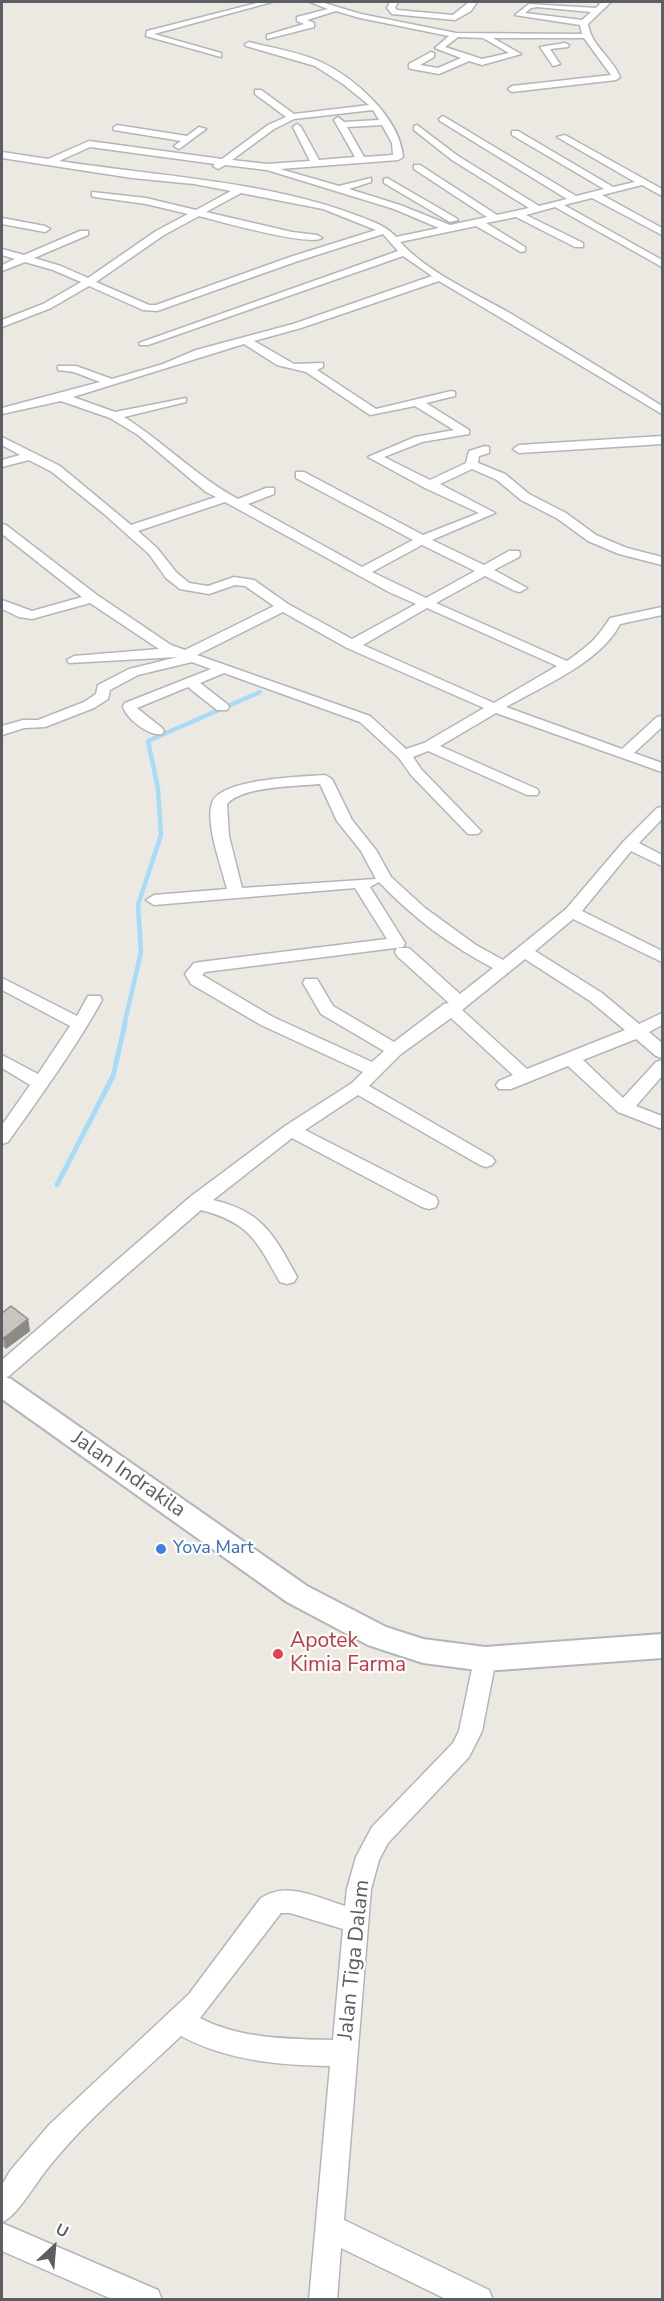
<!DOCTYPE html>
<html>
<head>
<meta charset="utf-8">
<style>
  body { margin:0 }
  #map { position:relative; width:664px; height:2301px; overflow:hidden; background:#ece9e2; font-family:"Nunito Sans",sans-serif }
  canvas { display:block }
  .frame { position:absolute; inset:0; border:3px solid #5b5e62; pointer-events:none }
  .north { position:absolute; left:24px; top:2217px; width:60px; height:60px; -webkit-text-stroke:4px #fff; paint-order:stroke; rotate:26deg; font-size:16px; font-weight:700; line-height:24px; text-align:center; color:#5b5e62 }
  .north::after { content:''; display:block; margin:auto; width:21px; height:27px; background:#5b5e62; clip-path:polygon(50% 0,100% 100%,50% 72%,0 100%) }
</style>
</head>
<body>
<div id="map">
<canvas width="664" height="2301"></canvas>
<div class="frame"></div>
<div class="north">U</div>
</div>
<script>
const context = document.querySelector('canvas').getContext('2d');
context.lineJoin = 'round';
function stroke(path, color, width, dash) {
  context.strokeStyle = color;
  context.lineWidth = width;
  context.lineCap = dash ? 'butt' : 'round';
  context.setLineDash(dash || []);
  context.stroke(path);
}
function fill(path, color) {
  context.fillStyle = color;
  context.fill(path, 'evenodd');
}
function drawText(font, color, halo, rows, align = 'center') {
  context.font = font + ' "Nunito Sans",sans-serif';
  context.lineWidth = 4.5;
  context.setLineDash([]);
  context.textBaseline = 'middle';
  context.strokeStyle = halo;
  context.fillStyle = color;
  for (const [text, x, y, turn = 0] of rows) {
    context.save();
    context.translate(x, y);
    context.rotate((+turn || 0) * Math.PI / 180);
    context.textAlign = isNaN(turn) ? turn : align;
    if (halo) context.strokeText(text, 0, 0);
    context.fillText(text, 0, 0);
    context.restore();
  }
}
const streamFar1 = new Path2D(`
  M124 1026 141 952 138 905 161 835 158 789 148 741 260 692`);
const stream = new Path2D(`
  M57 1185 113 1076 125 1024`);
const minor = new Path2D(`
  M261 2H272L154 34 221 53V57L146 36 147 31Z
  M310 2H321L361 14 456 33 582 34 580 25 515 15 529 4 596 8 600 4 598 2H611L588 24C591 46 612 57 620 77L616 80 512 92 508 89 512 86 611 75 584 38H493L521 54 482 65 469 61 439 74 412 69 409 68V64L431 52 434 53V57L420 65 438 68 461 58 435 48 449 36 360 18 336 11 307 20 314 23V27L267 39V35L304 24 297 21V17L328 9ZM537 7 591 12 582 20 525 13 531 8ZM458 37 483 38 509 53 482 59 445 47Z
  M390 2H398L395 8 397 10 453 15 469 2H477L471 11 455 20 392 14 387 8Z
  M249 42C272 48 299 52 321 62 355 78 400 118 403 157L398 160 280 169 339 186 371 178V182L349 189 400 205 450 225 487 217 414 169V165H420L497 215 529 208 452 160 414 130V126L417 125 458 156 539 206 567 199 440 121 439 119 443 116 576 196 604 189 512 135V131H518L613 187 635 182 557 137 565 135 662 189V196L642 185 602 195 662 228V235L592 198 564 205 662 260V267L555 207 526 215 583 243V247H575L516 217 486 223 525 247V251L521 252 476 226 400 242C426 271 474 293 508 312 560 343 611 374 662 406V414L439 281 301 328 254 341 294 364 323 363V367L317 370 376 409 451 391 455 392V396L426 403 469 430V434L422 442 384 457 430 480 466 463 469 451 485 446 489 447V453L479 456 478 463 505 474 529 494 566 513 596 535 627 548 662 557V565L619 554 588 541 558 519 521 500 497 480 472 469 440 484 495 513 432 540 484 565 509 551H519L520 554 519 557 494 570 527 588 520 592 515 591 485 576 436 603 567 661C587 647 597 639 610 618L662 607V615L620 624C601 662 543 686 506 707L622 749 657 717 662 716V727L634 753 662 763V772L496 713 440 746 537 789 539 792 537 795H527L428 751 413 757 421 769 478 828 481 831 478 834H468L411 775 399 758 360 722 224 673 200 683 227 704 229 707 227 710H217L188 687 137 708 162 728 164 731 162 734C150 737 125 718 123 706L125 703 211 669 192 662 138 675 110 690 108 699 94 708 45 727 24 728 2 735V726L23 720H38L84 702 96 694 98 685 129 669 178 657 69 663 67 660 74 656 159 649 90 603 32 619 19 617 2 609V600L32 611 82 597 2 534V524L6 525 97 595 171 645 185 650 274 606 245 586 235 585 209 594 180 589 166 578 149 554 104 514 52 472 29 460 2 467V460L20 455 2 445V437L60 466 131 525 216 497 206 492 138 435 110 418 61 401 2 414V408L100 382 74 372 58 370V366H76L112 379 163 364 196 350 293 324 432 276 403 256 148 345H140L139 343 398 251 383 234 298 261 157 311 143 310 89 286 51 308 2 327V320L43 304 81 282 53 270 25 262 2 271V265L15 259 2 255V249L24 255 80 231H88V235L34 258 61 266 88 278 156 231 188 214 146 204 95 197 92 196V192L146 198 196 210 231 191 194 184 132 178 2 158V152L48 159 89 141 222 159 268 125 286 117 255 94V90H261L294 114 369 105 343 84 315 66 246 46 245 44ZM373 110 379 120 344 122 338 117 334 120 355 157 319 160 301 127 297 124 293 127 310 161 267 164 232 160 274 129 294 119ZM382 125 392 143 393 155 364 157 347 127ZM90 147 215 164 213 166 218 169 225 165 267 170 394 209 439 228 396 237C386 226 374 222 361 217 269 181 157 176 59 161ZM241 193 323 209 376 230 290 257 156 305H149L96 282 164 235 199 216C218 221 310 247 322 238L317 235 292 232 206 212ZM244 344 277 365 306 372 370 415 415 406 454 430 415 437 368 457 425 488 479 513 423 535 304 472H296V478L413 540 362 567 248 504 274 494V488H266L238 499C197 477 164 442 124 417L186 402V398L115 412 73 397ZM225 502 389 592 416 604 352 639 288 604 254 580 234 577 208 586 189 583 176 572 157 548 138 531ZM422 545 475 571 426 598 372 572ZM427 608 557 666 494 703 363 645ZM283 612 347 648 484 708 424 743 406 749 370 716 197 655Z
  M565 43 569 45 568 47 550 49 560 64 553 66 540 47Z
  M117 125 187 136 199 127 206 129 179 149 174 146 181 141 114 130 113 128Z
  M387 178 456 218 458 220 450 222 384 183V179Z
  M2 218 45 226 50 229 45 232 2 224Z
  M662 436V444L519 453 513 449 519 445Z
  M325 775 332 779 352 820 376 850 391 877 425 908 476 945 503 960 566 909 624 841 657 808 662 807V819L639 843 662 855V866L631 851 582 911 662 951V962L573 919 535 951 602 993 639 1024 662 1013V1025L649 1032 662 1043V1058L656 1056 636 1039 583 1060 623 1098 656 1062 662 1060V1076L636 1106 662 1116V1129L618 1112 568 1066 511 1089H499L496 1085 499 1081 513 1075 451 1018 401 1054 369 1086 492 1157 495 1161 492 1165 486 1167 480 1165 358 1095 305 1130 436 1197 438 1202 436 1207 429 1209 422 1207 292 1138 213 1200C262 1211 274 1235 297 1277L294 1282 287 1284 280 1282C256 1240 250 1223 201 1210L9 1376 2 1379V1360L190 1197 285 1126 352 1083 363 1072 261 1025 191 984 185 974 194 963 200 962 387 939 355 888 154 905 146 900 154 895 227 889C222 868 205 824 212 803 221 778 302 777 325 775ZM320 784 337 821 361 851 376 879 242 888 229 836 227 804C242 786 298 786 320 784ZM379 882C412 917 451 946 493 968L460 994 409 948H397L395 952 397 956 449 1003 444 1004 394 1042 333 1006 317 979H305L303 983 321 1014 384 1051 372 1062 273 1017 202 975 205 972 403 947 405 943 370 887ZM525 959 590 1001 625 1030 527 1069 462 1010Z
  M2 978 77 1016 88 996H100L102 1000C75 1049 41 1095 8 1142L2 1144V1125L30 1085 2 1068V1055L38 1074 70 1026 2 990Z
  M485 1649 493 1652 496 1659 482 1731 469 1757 388 1843 379 1860 371 1889 344 2220 489 2290 493 2300H448L341 2248 337 2300H309L330 2066C279 2065 228 2061 181 2036 136 2079 87 2119 48 2168 36 2182 16 2218 2 2222V2185L10 2171 49 2125 189 1994 260 1899C286 1880 318 1898 345 1906L347 1889 356 1857 372 1827 453 1743 459 1731 474 1659 477 1652ZM281 1913H290L343 1929 333 2040C289 2039 240 2039 200 2018Z
  M2 2223 158 2290 162 2300H114L2 2251Z`);
const tertiary = new Path2D(`
  M2 1376 11 1379 307 1586 386 1627 423 1639 485 1647 662 1634V1658L485 1671 423 1663 368 1645 287 1602 2 1399Z`);
const wall = new Path2D(`
  M2 1313 28 1319 30 1331 6 1349 2 1346Z`);
const shadedWall = new Path2D(`
  M28 1319 30 1331 6 1349 4 1338Z`);
const building = new Path2D(`
  M11 1306 28 1319 4 1338 2 1336V1313Z`);
const markers = [
  [161,1549,6,"#3f7fe0"],
  [278,1654,6,"#e0444e"]
];
const shopNames = [
  ["Yova Mart",173,1549]
];
const nearStreetnames = [
  ["Jalan Indrakila",128,1475,35],
  ["Jalan Tiga Dalam",355,1960,-84]
];
const nearHealthnames = [
  ["Apotek",290,1642],
  ["Kimia Farma",290,1666]
];
stroke(streamFar1, '#a7dbf7', 4.5);
stroke(stream, '#a7dbf7', 5);
stroke(minor, '#b3b5b9', 3);
stroke(tertiary, '#b3b5b9', 4);
fill(minor, '#fff');
fill(tertiary, '#fff');
fill(wall, '#aca9a5');
fill(shadedWall, '#8c8986');
fill(building, '#c8c4c0');
stroke(building, '#8c8986', 1.5);
for (const [x, y, r, color] of markers) {
  const dot = new Path2D();
  dot.arc(x, y, r, 0, 2 * Math.PI);
  context.fillStyle = color;
  context.fill(dot);
  stroke(dot, '#fff', 2);
}
drawText('18px', '#366cbe', '#fff', shopNames, 'left');
drawText('21px', '#5b5e62', '#fff', nearStreetnames);
drawText('21px', '#be3a42', '#fff', nearHealthnames, 'left');
</script>
</body>
</html>
